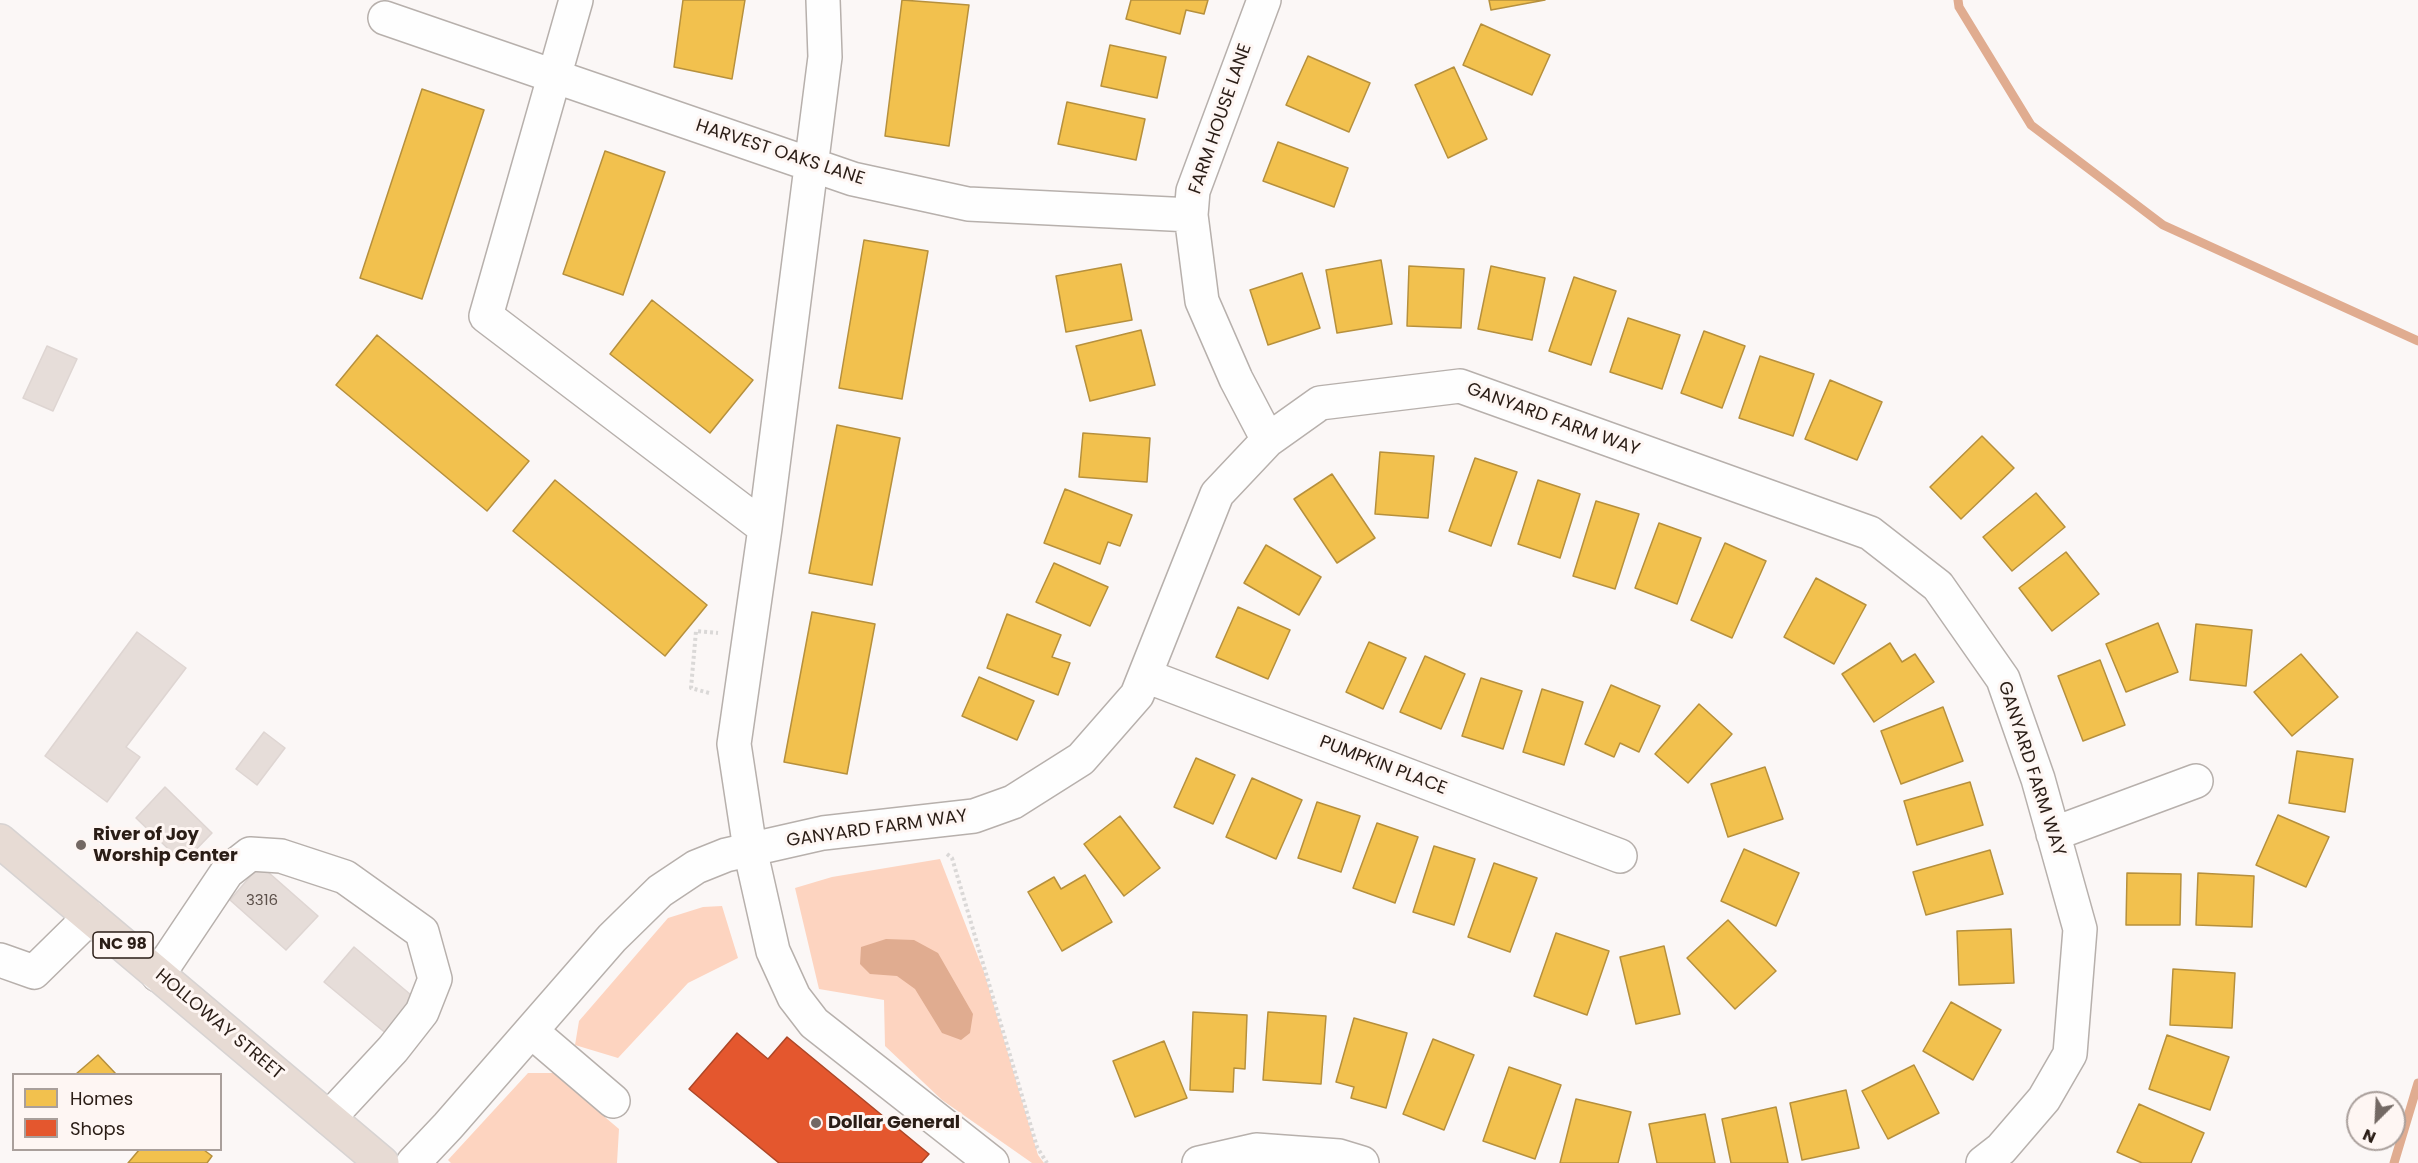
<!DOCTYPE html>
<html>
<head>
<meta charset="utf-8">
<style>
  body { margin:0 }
  #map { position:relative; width:2418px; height:1163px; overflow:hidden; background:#fbf7f6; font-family:Poppins,sans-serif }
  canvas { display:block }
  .legend { position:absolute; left:12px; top:1073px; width:210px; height:78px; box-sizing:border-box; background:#fef6f3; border:2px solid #a99f9b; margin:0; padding:8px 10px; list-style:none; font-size:18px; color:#2a1d16 }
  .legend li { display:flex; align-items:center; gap:12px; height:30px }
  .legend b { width:30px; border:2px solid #a99f9b }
  .north { position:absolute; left:2346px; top:1091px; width:60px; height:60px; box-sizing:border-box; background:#fef6f3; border:2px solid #a99f9b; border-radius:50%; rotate:204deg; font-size:16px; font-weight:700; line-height:24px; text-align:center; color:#2a1d16 }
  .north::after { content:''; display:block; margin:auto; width:21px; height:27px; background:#736964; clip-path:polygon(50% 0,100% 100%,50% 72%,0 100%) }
</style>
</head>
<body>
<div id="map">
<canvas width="2418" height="1163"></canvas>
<ul class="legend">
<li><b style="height:16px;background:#f2c14e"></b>Homes</li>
<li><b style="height:16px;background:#e4572e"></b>Shops</li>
</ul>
<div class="north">N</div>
</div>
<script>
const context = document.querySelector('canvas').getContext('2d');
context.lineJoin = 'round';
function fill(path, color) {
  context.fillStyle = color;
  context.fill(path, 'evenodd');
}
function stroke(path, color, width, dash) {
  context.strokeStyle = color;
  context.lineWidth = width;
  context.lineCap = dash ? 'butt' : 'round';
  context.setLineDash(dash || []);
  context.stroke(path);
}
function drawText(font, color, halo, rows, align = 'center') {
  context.font = font + ' Poppins,sans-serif';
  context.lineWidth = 6;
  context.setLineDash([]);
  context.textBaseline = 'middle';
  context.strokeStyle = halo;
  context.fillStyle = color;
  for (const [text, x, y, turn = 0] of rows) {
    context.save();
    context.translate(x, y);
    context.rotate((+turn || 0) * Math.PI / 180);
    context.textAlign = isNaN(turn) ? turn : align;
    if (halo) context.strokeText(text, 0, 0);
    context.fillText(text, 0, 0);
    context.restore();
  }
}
const green = new Path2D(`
  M940 859 984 972 1038 1155 1044 1163H1032L942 1100 885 1046 884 1000 819 989 795 888 832 877Z
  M722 906 738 958 688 983 618 1058 575 1045 579 1021 668 918 703 907Z
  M528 1073H553L619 1129 617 1163H451L448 1160Z`);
const water = new Path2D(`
  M886 939 914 940 938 953 973 1014 970 1033 961 1040 942 1033 915 989 897 976 870 974 860 964 861 947Z`);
const homes = new Path2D(`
  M683 0H745L732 79 674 67Z
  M902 0 969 5 949 146 885 136Z
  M1131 0H1208L1204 14 1186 10 1180 34 1126 19Z
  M1489 0H1545L1491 10Z
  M1481 24 1550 55 1532 95 1463 65Z
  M1110 45 1166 57 1157 98 1101 86Z
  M1308 56 1370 83 1349 132 1286 105Z
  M1454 67 1487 139 1448 158 1415 85Z
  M422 89 484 110 422 299 360 278Z
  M1067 102 1145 119 1136 160 1058 144Z
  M1278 142 1348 168 1334 207 1263 181Z
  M605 151 665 172 623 295 563 274Z
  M864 240 928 251 902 399 839 388Z
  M1381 260 1392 324 1337 333 1326 270Z
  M1121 264 1132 320 1066 332 1056 276Z
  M1409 266 1464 269 1461 328 1407 326Z
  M1491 266 1545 278 1532 340 1478 329Z
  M1302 273 1320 328 1268 345 1250 290Z
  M1574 277 1616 291 1591 365 1549 351Z
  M652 300 753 380 710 433 610 354Z
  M1628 318 1680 335 1662 389 1610 372Z
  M1141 330 1155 385 1090 401 1076 346Z
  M1704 331 1745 346 1722 408 1681 393Z
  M377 335 529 461 487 511 336 385Z
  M1760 356 1814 374 1793 436 1739 418Z
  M1830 380 1882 402 1857 460 1805 439Z
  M837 425 900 438 872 585 809 573Z
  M1083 433 1150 438 1147 482 1079 477Z
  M1982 436 2014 468 1961 519 1930 487Z
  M1380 452 1434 456 1428 518 1375 514Z
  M1475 458 1517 472 1491 546 1449 531Z
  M1332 474 1375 538 1337 563 1294 499Z
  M555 480 707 605 665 656 513 531Z
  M1538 480 1580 494 1560 558 1518 544Z
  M1065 489 1132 515 1120 546 1108 542 1100 564 1044 543Z
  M2036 493 2065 527 2012 571 1983 537Z
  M1596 501 1639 514 1615 589 1573 576Z
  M1659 523 1701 538 1677 604 1635 588Z
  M1725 543 1766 561 1732 638 1691 620Z
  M1266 545 1321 577 1299 615 1244 583Z
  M2066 552 2099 594 2052 631 2019 588Z
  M1054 563 1108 587 1090 626 1036 602Z
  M1816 578 1866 605 1834 664 1784 637Z
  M1238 607 1290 630 1268 679 1216 657Z
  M812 612 875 624 847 774 784 762Z
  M1007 614 1061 635 1052 657 1070 663 1058 695 987 668Z
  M2158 623 2178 672 2126 692 2106 644Z
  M2196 624 2252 630 2246 686 2190 680Z
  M1369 642 1406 658 1383 709 1346 692Z
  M1890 643 1902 662 1915 654 1934 682 1874 722 1842 674Z
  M2301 654 2338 697 2292 736 2254 692Z
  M1425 656 1465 674 1441 729 1400 712Z
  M2100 660 2125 725 2083 741 2058 676Z
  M979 677 1034 701 1017 740 962 716Z
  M1481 678 1522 691 1503 749 1462 736Z
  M1611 685 1660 706 1639 752 1620 743 1614 757 1585 744Z
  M1542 689 1583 702 1564 765 1523 752Z
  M1699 704 1732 734 1688 783 1655 754Z
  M1943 707 1963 761 1901 784 1881 731Z
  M2297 751 2353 759 2345 812 2289 803Z
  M1196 758 1235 775 1213 824 1174 807Z
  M1765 767 1783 819 1728 837 1711 784Z
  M1252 778 1302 800 1276 859 1226 837Z
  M1970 782 1983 825 1917 845 1904 801Z
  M1317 802 1360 816 1341 872 1298 858Z
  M2278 815 2329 837 2306 887 2256 865Z
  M1120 816 1160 868 1124 896 1084 844Z
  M1377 823 1418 837 1395 903 1353 888Z
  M1434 846 1475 859 1454 925 1413 912Z
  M1744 849 1799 873 1776 926 1721 901Z
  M1990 850 2003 894 1926 915 1913 872Z
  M1494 863 1537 878 1510 952 1468 937Z
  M2127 873 2181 874 2180 925H2126Z
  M2198 873 2254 876 2252 927 2196 925Z
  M1085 875 1112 922 1062 951 1028 892 1054 877 1061 889Z
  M1728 920 1776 971 1735 1009 1687 958Z
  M2011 929 2014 983 1959 985 1957 931Z
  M1556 933 1609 951 1587 1015 1534 996Z
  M1664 946 1680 1014 1636 1024 1620 957Z
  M2173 969 2235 973 2232 1028 2170 1025Z
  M1951 1002 2001 1030 1973 1080 1923 1051Z
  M1193 1012 1247 1015 1245 1069 1234 1068 1233 1092 1190 1090Z
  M1268 1012 1326 1016 1321 1084 1263 1080Z
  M1354 1018 1407 1033 1386 1108 1351 1098 1354 1087 1336 1082Z
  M2167 1035 2229 1057 2210 1110 2149 1089Z
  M1433 1039 1474 1055 1444 1130 1403 1114Z
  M1164 1041 1187 1098 1135 1117 1113 1061Z
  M98 1055 116 1074H76Z
  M1914 1065 1939 1113 1888 1139 1862 1091Z
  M1509 1067 1561 1085 1535 1159 1483 1141Z
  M1846 1090 1859 1148 1802 1160 1790 1103Z
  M1576 1099 1631 1112 1618 1163H1560Z
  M2139 1104 2204 1133 2191 1163H2142L2117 1152Z
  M1776 1107 1788 1163H1731L1722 1119Z
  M1705 1114 1715 1163H1657L1649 1124Z
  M139 1150H204L212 1156 207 1163H128Z`);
const shops = new Path2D(`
  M737 1033 768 1059 787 1037 929 1154 921 1163H779L689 1089Z`);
const stream = new Path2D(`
  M1958 0 1959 7 2031 125 2163 225 2418 341
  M2394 1163 2418 1083`);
const building = new Path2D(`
  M47 346 77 359 53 411 23 398Z
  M137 632 186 668 126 747 140 757 107 802 45 756Z
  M264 732 285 748 257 785 236 769Z
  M165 787 212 833 183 863 136 818Z
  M260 865 318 916 286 950 230 900Z
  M354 947 417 1000 388 1035 324 982Z`);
const path = new Path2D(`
  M709 693 691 688 696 631 718 633
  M947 854 952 858 1037 1147 1047 1163`);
const minor = new Path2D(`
  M576 0 486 316 765 528
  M823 0 825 57 765 528 734 744 750 849 773 951 794 997 814 1023 992 1163
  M1264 0 1193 191 1191 215 1202 301 1236 379 1268 440
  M385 18 853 179 968 204 1191 215
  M1146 676 1620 856
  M2053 834 2196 781
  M0 960 34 972 90 917
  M158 975 227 872 250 854 281 856 345 877 422 932 435 979 422 1012 393 1049 329 1118
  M531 1031 613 1101
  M413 1163 448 1126 612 938 660 891 696 867 726 855 823 833 974 816 1013 802 1081 759 1137 695 1217 494 1268 440 1320 403 1460 386 1870 533 1938 586 2003 679 2038 779 2080 929 2070 1054 2044 1099 2001 1149 1983 1163
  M1199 1163 1256 1150 1339 1156 1362 1163`);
const highway = new Path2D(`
  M0 841 382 1163`);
const markers = [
  [81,845,6,"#736964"],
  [816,1123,6,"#736964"]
];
const numberNames = [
  ["3316",262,901]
];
const shields = [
  [123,945,60]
];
const shieldNames = [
  ["NC 98",123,945]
];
const streetNames = [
  ["FARM HOUSE LANE",1221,119,-71],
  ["HARVEST OAKS LANE",780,153,18],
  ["GANYARD FARM WAY",1553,420,20],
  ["PUMPKIN PLACE",1383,766,21],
  ["GANYARD FARM WAY",2031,769,72],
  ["GANYARD FARM WAY",877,829,-8],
  ["HOLLOWAY STREET",219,1025,40]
];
const poiNames = [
  ["River of Joy",93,835],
  ["Worship Center",93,856],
  ["Dollar General",828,1123]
];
fill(green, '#fdd4c0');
fill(water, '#e0ac90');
fill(homes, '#f2c14e');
stroke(homes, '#b6903d', 1.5);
fill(shops, '#e4572e');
stroke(shops, '#ac4627', 1.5);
stroke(stream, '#e0ac90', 9);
fill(building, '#e6ddd9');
stroke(building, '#ded5d2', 1.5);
stroke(minor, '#b7b0ac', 36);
stroke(highway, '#d7d3d2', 36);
stroke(path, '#dad8d7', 4, [3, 3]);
stroke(minor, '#fefefe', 33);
stroke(highway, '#e7dbd4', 33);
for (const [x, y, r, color] of markers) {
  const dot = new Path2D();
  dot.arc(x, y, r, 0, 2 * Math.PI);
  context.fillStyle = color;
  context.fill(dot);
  stroke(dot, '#fef6f3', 2);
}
drawText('15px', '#5c504a', null, numberNames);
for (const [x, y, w] of shields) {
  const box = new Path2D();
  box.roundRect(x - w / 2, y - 13, w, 26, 4.5);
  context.fillStyle = '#fef6f3';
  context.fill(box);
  stroke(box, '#2a1d16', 1.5);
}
drawText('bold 16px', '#2a1d16', null, shieldNames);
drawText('18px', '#2a1d16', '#fef6f3', streetNames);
drawText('bold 18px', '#2a1d16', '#fef6f3', poiNames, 'left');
</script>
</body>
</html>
